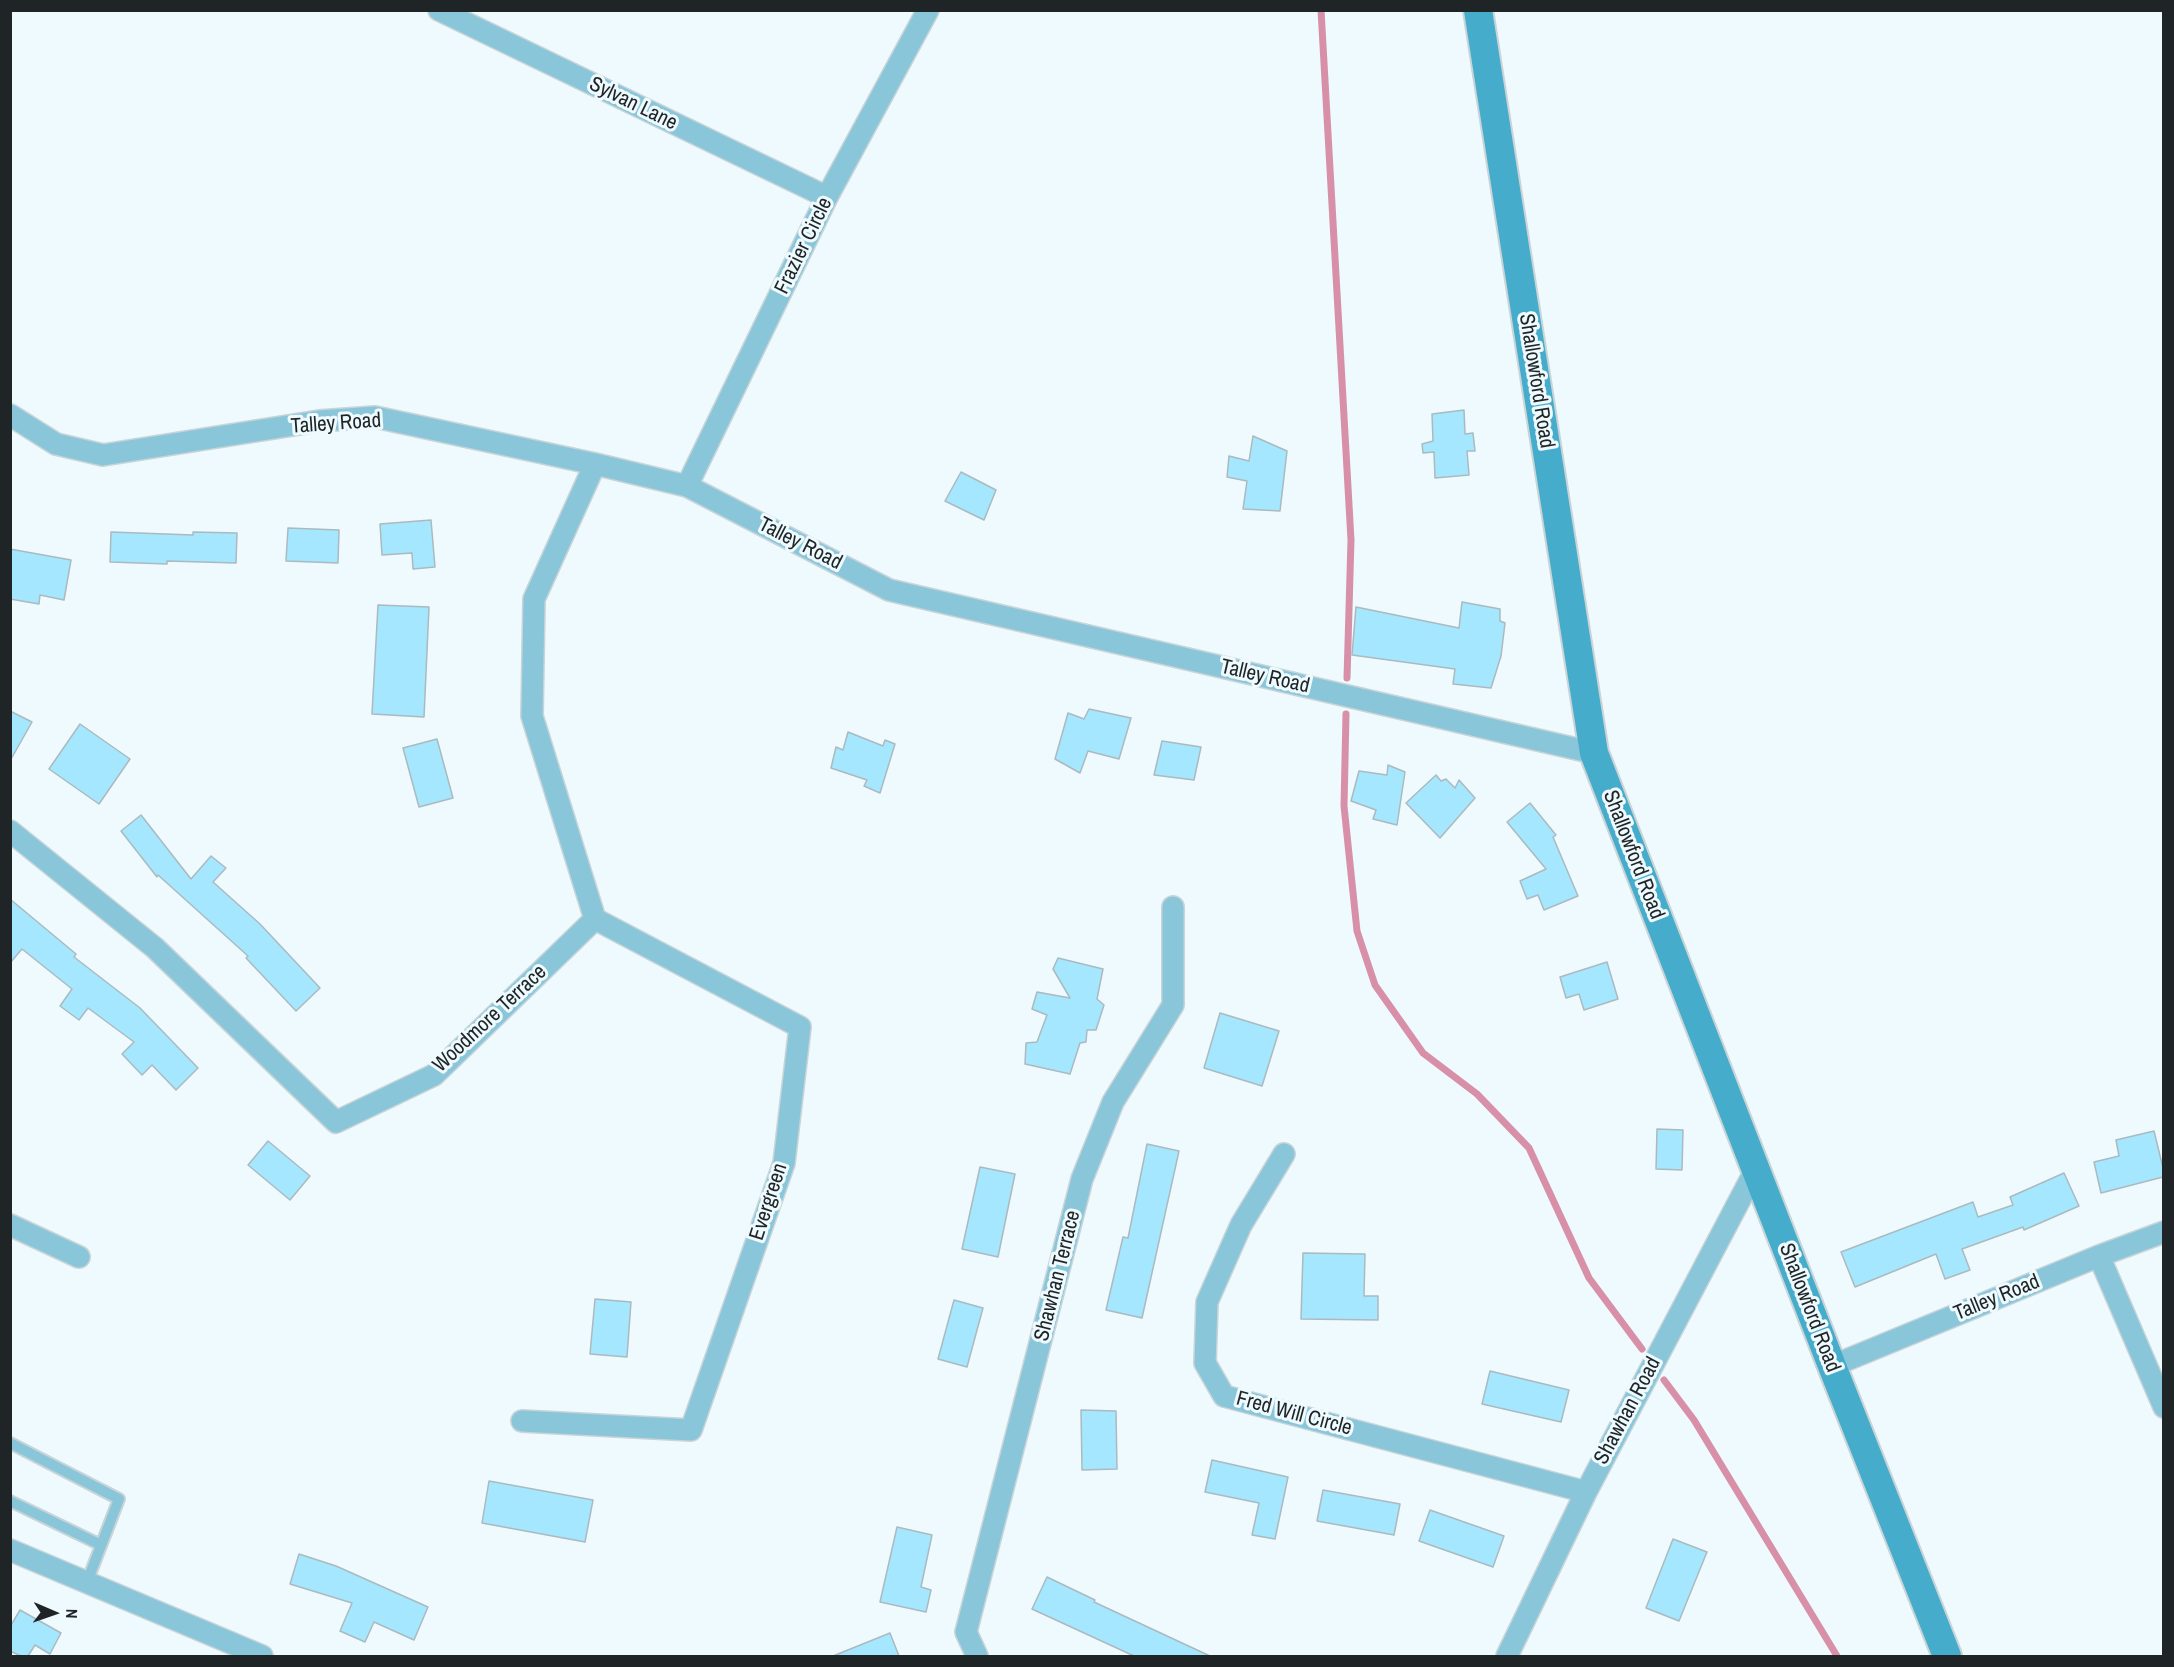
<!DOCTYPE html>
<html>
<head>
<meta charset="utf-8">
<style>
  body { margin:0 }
  #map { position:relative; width:2174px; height:1667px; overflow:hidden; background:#eefafe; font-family:"Archivo Narrow",sans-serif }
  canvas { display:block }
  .frame { position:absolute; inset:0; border:12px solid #1f2527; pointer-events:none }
  .north { position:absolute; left:24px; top:1583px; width:60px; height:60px; -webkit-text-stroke:4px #eefafe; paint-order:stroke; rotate:92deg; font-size:16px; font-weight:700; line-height:24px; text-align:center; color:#1f2527 }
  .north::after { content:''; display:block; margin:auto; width:21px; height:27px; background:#1f2527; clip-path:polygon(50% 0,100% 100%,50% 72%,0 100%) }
</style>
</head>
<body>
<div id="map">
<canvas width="2174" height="1667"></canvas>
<div class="frame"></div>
<div class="north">N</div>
</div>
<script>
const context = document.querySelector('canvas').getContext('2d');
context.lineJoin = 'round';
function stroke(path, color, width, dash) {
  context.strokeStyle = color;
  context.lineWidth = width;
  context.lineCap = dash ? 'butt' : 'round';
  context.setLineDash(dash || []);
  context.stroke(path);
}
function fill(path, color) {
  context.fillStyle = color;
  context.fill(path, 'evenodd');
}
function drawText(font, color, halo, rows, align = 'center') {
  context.font = font + ' "Archivo Narrow",sans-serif';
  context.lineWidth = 6;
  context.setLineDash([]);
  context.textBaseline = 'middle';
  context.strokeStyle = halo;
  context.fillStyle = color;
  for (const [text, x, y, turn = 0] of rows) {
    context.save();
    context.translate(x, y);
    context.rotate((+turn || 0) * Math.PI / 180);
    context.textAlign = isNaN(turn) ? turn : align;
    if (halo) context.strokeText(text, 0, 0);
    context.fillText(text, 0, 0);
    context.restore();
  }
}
const stream = new Path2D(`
  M1321 10 1351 540 1347 678
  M1346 714 1344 806 1357 931 1375 985 1423 1053 1477 1094 1529 1148 1589 1278 1642 1349
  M1664 1380 1694 1420 1837 1656`);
const building = new Path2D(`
  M1464 410 1465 434 1473 433 1475 451H1467L1469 475 1435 478 1434 452 1423 453 1422 444 1433 441 1432 414Z
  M1253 436 1287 451 1280 511 1243 509 1247 481 1227 477 1229 456 1249 461Z
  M961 472 996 490 984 520 945 501Z
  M431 520 435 567 413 569 412 553 382 555 380 524Z
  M288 528 339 530 338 563 286 561Z
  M111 532 193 535V532L237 533 236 563 167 561V564L110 562Z
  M10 549 71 560 64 600 40 595 39 604 10 599Z
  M1462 602 1500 609V621L1505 623 1501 656 1491 688 1453 684 1455 669 1352 655 1356 607 1459 628Z
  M378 605 429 607 424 717 372 714Z
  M1089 709 1131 718 1119 759 1088 751 1080 773 1055 759 1068 713 1084 719Z
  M10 711 32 722 10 761Z
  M80 724 130 759 99 804 49 769Z
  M848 732 883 746 885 740 895 744 880 793 864 786 867 780 831 768 836 747 843 750Z
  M437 739 453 798 419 807 403 748Z
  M1162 741 1201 747 1194 780 1154 775Z
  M1388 765 1405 772 1397 825 1373 819 1376 810 1351 801 1359 771 1387 775Z
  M1436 775 1441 781 1446 779 1455 788 1459 780 1475 798 1440 838 1406 803Z
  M1530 803 1556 835 1553 837 1578 896 1544 910 1538 895 1527 899 1520 881 1546 869 1507 822Z
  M141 815 191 879 211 856 226 868 213 882 260 924 320 988 296 1011 246 958 248 956 158 875 157 877 121 831Z
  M10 899 76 954 74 957 140 1008 198 1068 176 1090 152 1065 142 1075 122 1054 134 1042 88 1008 79 1020 60 1006 72 989 22 949 10 963Z
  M1058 958 1103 969 1097 999 1104 1005 1096 1030H1087L1086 1042 1080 1043 1070 1074 1025 1064 1026 1043 1037 1042 1047 1015 1032 1009 1037 992 1070 998 1053 969Z
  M1607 962 1618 999 1584 1010 1579 994 1566 998 1560 977Z
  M1220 1013 1279 1031 1262 1086 1204 1068Z
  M1657 1129 1683 1130 1682 1170 1656 1169Z
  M2154 1131 2163 1168V1177L2101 1193 2094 1162 2119 1156 2116 1140Z
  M268 1141 310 1176 290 1200 248 1165Z
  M1147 1144 1179 1151 1142 1318 1106 1310 1123 1237 1128 1238Z
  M980 1167 1015 1174 998 1257 962 1249Z
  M2064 1173 2079 1206 2024 1230 2023 1227 1962 1249 1970 1270 1945 1279 1936 1254 1855 1287 1841 1252 1973 1202 1978 1217 2013 1205 2010 1197Z
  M1303 1253 1365 1254 1364 1296H1378V1320L1301 1319Z
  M595 1299 631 1302 627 1357 590 1354Z
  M954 1300 983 1308 967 1367 938 1359Z
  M1490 1371 1569 1390 1561 1422 1482 1404Z
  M1081 1410 1116 1411 1117 1469 1082 1470Z
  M1212 1460 1288 1477 1275 1539 1252 1535 1259 1503 1205 1492Z
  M489 1481 593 1500 585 1542 482 1523Z
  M1323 1490 1400 1504 1394 1535 1317 1521Z
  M1430 1510 1504 1536 1493 1567 1419 1541Z
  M897 1527 932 1535 921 1587 931 1590 926 1612 880 1602Z
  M1673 1539 1707 1552 1679 1621 1646 1608Z
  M299 1554 336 1566 428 1607 414 1640 374 1622 365 1642 340 1631 352 1603 290 1584Z
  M1047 1577 1095 1600 1094 1602 1210 1656H1134L1032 1609Z
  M20 1610 61 1633 50 1654 35 1645 28 1656H21L10 1651V1627Z
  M890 1633 899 1656H833Z`);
const lane = new Path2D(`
  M10 1443 119 1499 87 1582
  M10 1501 101 1545`);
const street = new Path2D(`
  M439 10 827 197
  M10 415 56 444 103 455 319 421 375 417 595 464 687 486 889 590 1594 753
  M687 486 827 197 928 10
  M10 831 155 948 336 1122 434 1075 595 919 532 716 534 599 595 464
  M1284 1154 1241 1225 1207 1302 1205 1363 1224 1396 1586 1492
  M10 1225 79 1257
  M2099 1256 2164 1407
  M1832 1366 2099 1256 2164 1232
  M522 1421 691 1430 784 1163 800 1027 595 919
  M10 1550 262 1656
  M977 1656 966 1632 1082 1179 1113 1102 1173 1005V907
  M1507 1656 1586 1492 1756 1169`);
const secondary = new Path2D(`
  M1478 10 1594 753 1832 1366 1947 1656`);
const streetNames = [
  ["Sylvan Lane",633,104,26],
  ["Frazier Circle",804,246,-64],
  ["Shallowford Road",1536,381,81],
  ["Talley Road",336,424,-4],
  ["Talley Road",800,544,27],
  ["Talley Road",1265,677,13],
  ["Shallowford Road",1633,855,69],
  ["Woodmore Terrace",490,1019,-43],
  ["Evergreen",769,1202,-72],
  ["Shawhan Terrace",1058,1276,-76],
  ["Talley Road",1997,1298,-22],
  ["Shallowford Road",1809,1308,69],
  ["Shawhan Road",1628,1411,-62],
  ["Fred Will Circle",1294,1414,15]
];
stroke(stream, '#d890a9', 7);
fill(building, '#a4e7fe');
stroke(building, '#abbabf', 1.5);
stroke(lane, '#c9d4d7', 14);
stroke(street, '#c9d4d7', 24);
stroke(secondary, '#c9d4d7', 32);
stroke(lane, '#89c6da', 10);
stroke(street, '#89c6da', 21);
stroke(secondary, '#45accb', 28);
drawText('21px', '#1f2527', '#eefafe', streetNames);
</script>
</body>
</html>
